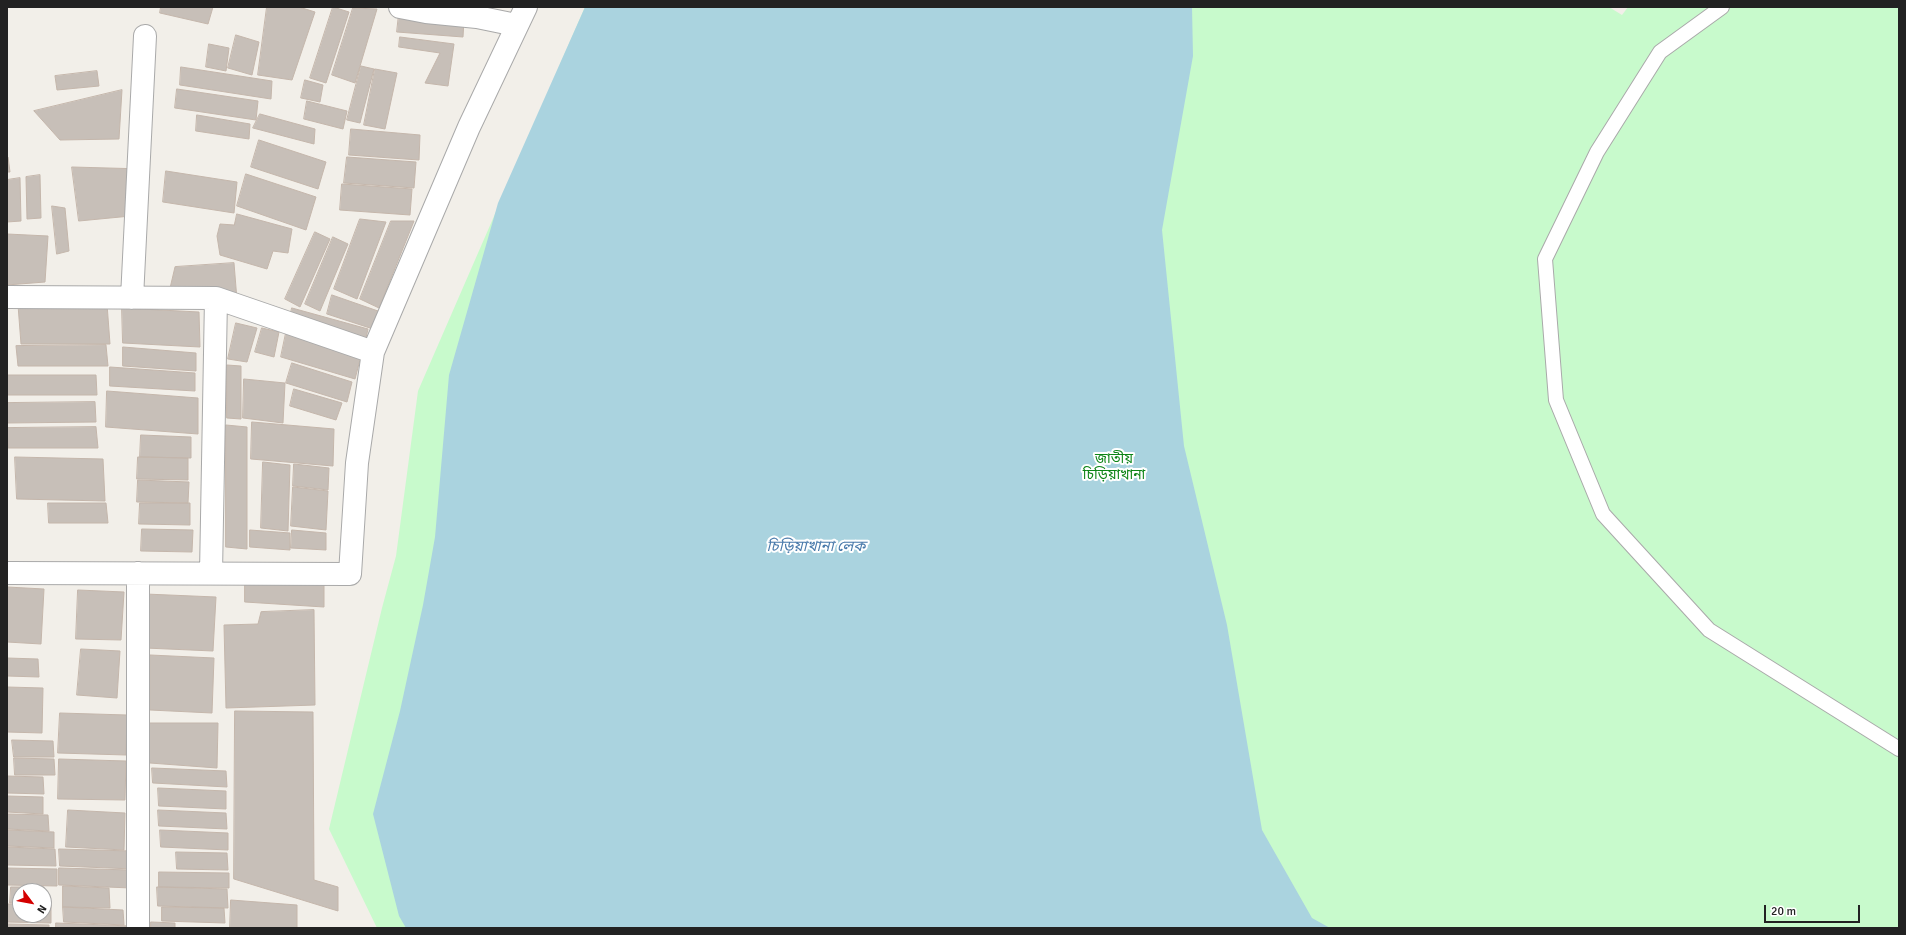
<!DOCTYPE html>
<html>
<head>
<meta charset="utf-8">
<style>
  body { margin:0 }
  #map { position:relative; width:1906px; height:935px; overflow:hidden; background:#f2efe9; font-family:Signika,sans-serif }
  canvas { display:block }
  .frame { position:absolute; inset:0; border:8px solid #222; pointer-events:none }
  .north { position:absolute; left:12px; top:883px; width:40px; height:40px; box-sizing:border-box; background:#fff; border:1px solid #a7a7a7; border-radius:50%; rotate:122deg; font-size:11px; font-weight:700; line-height:16px; text-align:center; color:#222 }
  .north::after { content:''; display:block; margin:auto; width:14px; height:18px; background:#d40000; clip-path:polygon(50% 0,100% 100%,50% 72%,0 100%) }
  .scale { position:absolute; left:1764px; top:905px; width:96px; height:18px; box-sizing:border-box; border:2px solid #222; border-top:0; padding-left:5px; font-size:12px; line-height:14px; white-space:nowrap; color:#222; -webkit-text-stroke:3px #fff; paint-order:stroke }
</style>
</head>
<body>
<div id="map">
<canvas width="1906" height="935"></canvas>
<div class="frame"></div>
<div class="north">N</div>
<div class="scale">20 m</div>
</div>
<script>
const context = document.querySelector('canvas').getContext('2d');
context.lineJoin = 'round';
function fill(path, color) {
  context.fillStyle = color;
  context.fill(path, 'evenodd');
}
function stroke(path, color, width, dash) {
  context.strokeStyle = color;
  context.lineWidth = width;
  context.lineCap = dash ? 'butt' : 'round';
  context.setLineDash(dash || []);
  context.stroke(path);
}
function drawText(font, color, halo, rows, align = 'center') {
  context.font = font + ' Signika,"Noto Sans Bengali",sans-serif';
  context.lineWidth = 4;
  context.setLineDash([]);
  context.textBaseline = 'middle';
  context.strokeStyle = halo;
  context.fillStyle = color;
  for (const [text, x, y, turn = 0] of rows) {
    context.save();
    context.translate(x, y);
    context.rotate((+turn || 0) * Math.PI / 180);
    context.textAlign = isNaN(turn) ? turn : align;
    if (halo) context.strokeText(text, 0, 0);
    context.fillText(text, 0, 0);
    context.restore();
  }
}
const park = new Path2D(`
  M585 7H1609L1622 15 1628 7H1899V928H377L329 829 382 608 396 556 418 391Z`);
const water = new Path2D(`
  M585 7H1192L1193 56 1162 230 1184 446 1227 625 1262 830 1312 918 1330 928H406L399 916 373 814 400 711 423 605 435 537 449 375 498 203Z`);
const building = new Path2D(`
  M161 7H213L208 24 160 13Z
  M267 7H299L315 12 292 80 258 75Z
  M333 7 349 12 326 83 310 78Z
  M353 8 377 9 355 83 332 75Z
  M399 14 464 20 463 37 397 32Z
  M236 35 259 42 252 75 228 68Z
  M400 37 454 44 448 86 425 83 440 53 399 47Z
  M209 44 229 48 226 71 206 67Z
  M361 66 374 69 360 123 347 120Z
  M181 67 272 81 271 99 180 85Z
  M375 69 397 73 385 129 364 125Z
  M97 71 99 86 57 90 55 76Z
  M305 80 323 85 320 102 301 98Z
  M177 89 258 101 256 120 175 108Z
  M122 90 119 139 60 140 34 111Z
  M307 101 347 111 343 129 304 119Z
  M260 114 315 129 314 144 253 128Z
  M197 115 250 124 249 139 196 131Z
  M351 129 420 135 419 160 349 155Z
  M259 140 326 162 318 189 251 167Z
  M7 157H8L10 172H7Z
  M347 157 416 162 414 188 344 183Z
  M72 167 144 169 141 215 79 221Z
  M166 171 237 182 234 213 163 202Z
  M246 174 316 197 306 230 237 206Z
  M40 175 41 218 27 219 26 177Z
  M20 178 21 221 7 222V180Z
  M342 184 412 189 410 215 340 210Z
  M52 206 65 208 69 251 57 254Z
  M237 214 292 229 288 253 273 251 267 269 220 255 217 236 220 224 234 225Z
  M360 219 386 222 357 299 334 289Z
  M391 221H414L379 308 360 299Z
  M315 232 330 239 300 307 285 299Z
  M7 234 48 236 45 282 7 285Z
  M333 237 348 244 320 311 305 304Z
  M234 263 237 300 167 301 175 267Z
  M332 295 378 311 373 329 327 314Z
  M107 304 110 344H21L18 305Z
  M122 308 199 312 200 347 123 343Z
  M292 308 368 329 363 351 287 330Z
  M236 323 257 328 247 362 228 359Z
  M262 328 279 332 274 357 255 352Z
  M286 333 361 356 355 379 281 357Z
  M106 345 108 366H18L16 346Z
  M123 347 196 353V371L123 366Z
  M292 363 352 382 347 402 286 383Z
  M227 365 241 366V419L227 418Z
  M110 367 195 373V391L110 386Z
  M7 375H96L97 395H8Z
  M244 379 285 383 283 423 243 418Z
  M294 389 342 403 336 420 290 406Z
  M107 391 198 398V434L106 427Z
  M95 402 96 422 7 423V403Z
  M252 422 334 429 333 466 251 459Z
  M226 425 247 427V549L226 547Z
  M96 427 98 448H8L7 428Z
  M141 435 191 437V458L140 457Z
  M15 457 103 459 105 501 17 499Z
  M138 457 188 458V480L137 479Z
  M263 462 290 465 288 531 261 528Z
  M294 464 329 468 328 490 293 486Z
  M138 480 189 482 188 503 137 502Z
  M293 487 328 491 326 530 291 526Z
  M48 503H106L108 523H49Z
  M140 503H190V525L139 524Z
  M142 529 193 530 192 552 141 551Z
  M250 530 290 533V550L250 547Z
  M292 530 326 533V550L291 548Z
  M245 580 324 585V607L245 602Z
  M7 587 44 589 41 644 7 642Z
  M78 590 124 592 121 640 76 639Z
  M145 594 216 597 213 651 145 648Z
  M314 610 315 705 226 708 224 625 258 624 261 612Z
  M81 649 120 651 117 698 77 695Z
  M150 655 214 658 212 713 150 710Z
  M7 658 38 659 39 677 7 676Z
  M7 687 43 688 42 733 7 732Z
  M235 711 313 712 314 880 338 887V911L234 879Z
  M60 713 127 715 126 755 58 753Z
  M149 723H218L217 768 150 763Z
  M12 740 53 741 54 757H14Z
  M14 758 54 759 55 775H15Z
  M59 759 126 761 125 800 58 799Z
  M152 768 226 771 227 787 153 783Z
  M7 776 43 777 44 794 7 793Z
  M158 788 226 791V809L159 806Z
  M7 796 43 797V814L7 812Z
  M68 810 125 813 124 850 66 847Z
  M158 810 226 813 227 829 159 826Z
  M7 814 48 815 49 831 7 829Z
  M7 830 54 832V848L7 846Z
  M160 830 228 833V850L161 847Z
  M7 847 55 849 56 866 7 865Z
  M59 849 132 851 133 869 60 866Z
  M176 852 227 853 228 870 177 869Z
  M7 868 57 869V886L7 885Z
  M59 868 131 870V888L59 885Z
  M159 872 229 873V888L159 887Z
  M63 886 109 888 110 908 63 907Z
  M11 887H44V891H20V903H10Z
  M157 887 227 889 228 908 158 906Z
  M231 900 297 905V928H230Z
  M7 904H20V915H44V905H51V923L7 922Z
  M63 907 123 910 124 925 64 922Z
  M162 907 224 908 225 923 162 921Z
  M151 922 175 923V928H151Z
  M56 923 130 926V928H56Z
  M7 924 49 925V928H7Z`);
const service = new Path2D(`
  M1722 7 1660 52 1597 152 1545 259 1556 400 1603 514 1709 630 1899 749`);
const minor = new Path2D(`
  M400 7 426 12 477 17 516 25
  M7 297 216 298 373 352
  M132 298 145 36
  M7 573 350 574 357 463 373 352 469 127 526 7
  M138 573V928
  M211 573 216 298`);
const parkNames = [
  ["জাতীয়",1114,459],
  ["চিড়িয়াখানা",1114,475]
];
const waterNames = [
  ["চিড়িয়াখানা লেক",816,547]
];
fill(park, '#c8facc');
fill(water, '#aad3df');
fill(building, '#c7bfb8');
stroke(building, '#c4b6ab', 1);
stroke(service, '#a9a9a9', 16);
stroke(minor, '#a9a9a9', 24);
stroke(service, '#fff', 14);
stroke(minor, '#fff', 22);
drawText('14px', '#0c8416', '#fff', parkNames);
drawText('italic 15px', '#4a7aab', '#fff', waterNames);
</script>
</body>
</html>
